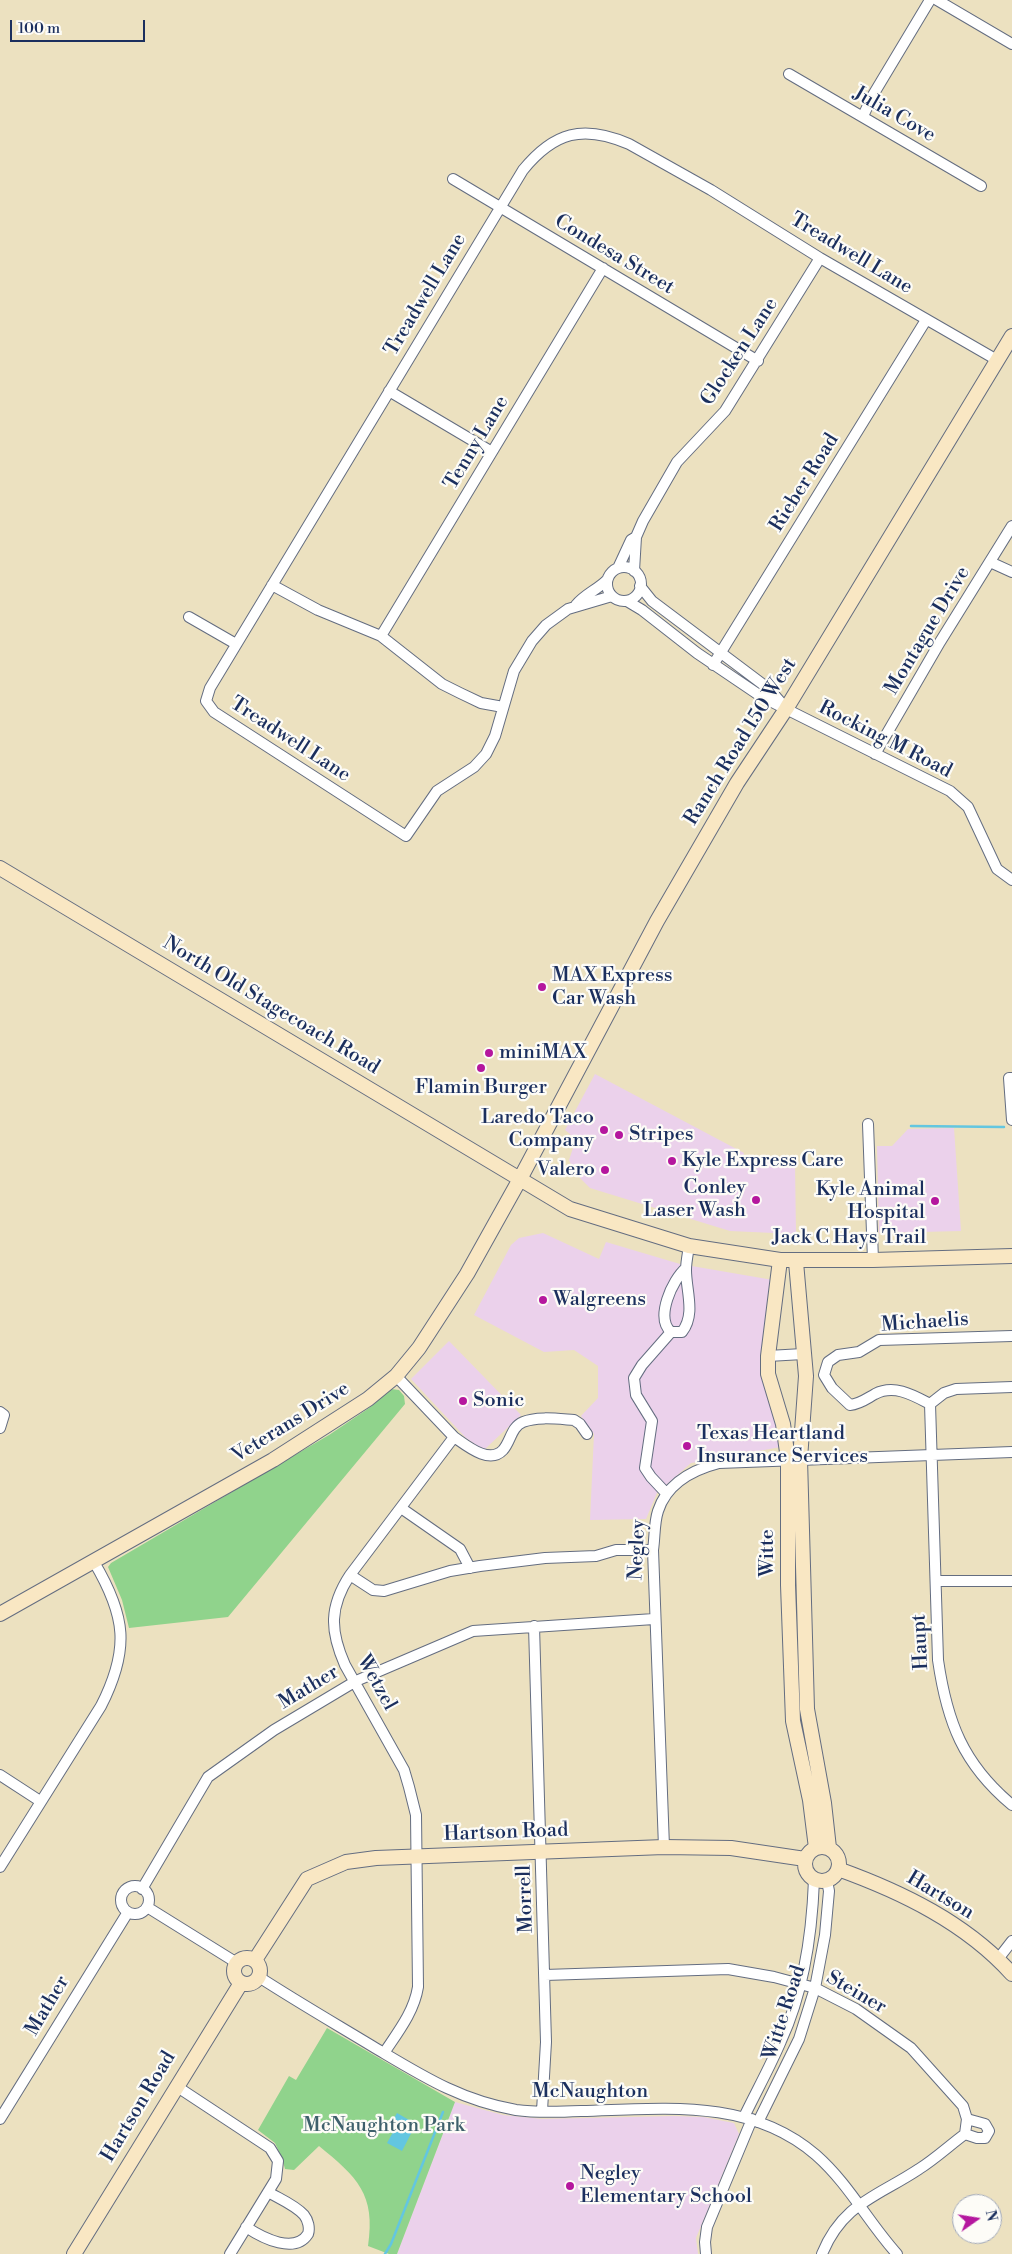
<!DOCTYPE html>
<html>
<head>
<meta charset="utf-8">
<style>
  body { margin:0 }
  #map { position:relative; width:1012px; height:2254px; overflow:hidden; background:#ece1c0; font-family:"Libre Bodoni",serif }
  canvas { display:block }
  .north { position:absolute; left:952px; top:2194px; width:50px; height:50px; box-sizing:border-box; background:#fdfcf7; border:1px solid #a3aaba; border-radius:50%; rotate:77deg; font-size:14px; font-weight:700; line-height:20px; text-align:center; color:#1b2f5e }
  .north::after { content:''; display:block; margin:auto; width:18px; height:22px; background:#b5179e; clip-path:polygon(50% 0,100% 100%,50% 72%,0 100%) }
  .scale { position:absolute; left:10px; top:20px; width:135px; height:22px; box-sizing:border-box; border:2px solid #1b2f5e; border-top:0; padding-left:6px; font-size:15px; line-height:18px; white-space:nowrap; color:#1b2f5e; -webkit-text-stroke:4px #fdfcf7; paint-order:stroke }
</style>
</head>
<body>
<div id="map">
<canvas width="1012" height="2254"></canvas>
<div class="north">N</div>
<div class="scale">100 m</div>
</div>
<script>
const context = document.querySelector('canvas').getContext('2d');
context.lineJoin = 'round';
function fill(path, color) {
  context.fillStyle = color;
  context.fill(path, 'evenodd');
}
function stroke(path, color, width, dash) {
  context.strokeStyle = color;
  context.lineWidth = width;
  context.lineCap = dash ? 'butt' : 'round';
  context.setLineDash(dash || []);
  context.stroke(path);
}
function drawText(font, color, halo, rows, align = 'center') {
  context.font = font + ' "Libre Bodoni",serif';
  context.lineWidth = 4.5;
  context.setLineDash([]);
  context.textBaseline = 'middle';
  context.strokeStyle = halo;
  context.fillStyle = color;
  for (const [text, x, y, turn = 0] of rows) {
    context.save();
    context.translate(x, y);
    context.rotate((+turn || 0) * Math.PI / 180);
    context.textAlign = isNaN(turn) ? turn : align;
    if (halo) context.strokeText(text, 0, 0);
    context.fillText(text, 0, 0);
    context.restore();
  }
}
const built = new Path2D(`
  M595 1074 744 1153 741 1160 795 1163 796 1234 730 1231 590 1188 575 1173 569 1160 573 1148V1139L570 1134 565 1130Z
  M954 1128 961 1231 879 1233 877 1146H892L908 1129Z
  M543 1233 599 1259 606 1242 680 1264 773 1280 763 1354 780 1429 781 1447 691 1463 657 1493 646 1519 590 1520 594 1434 581 1416 598 1398V1366L574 1350 544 1352 474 1315 511 1245 519 1238Z
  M449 1341 521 1415 484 1450 466 1438 411 1379Z
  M455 2102 503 2115 542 2119 674 2116 703 2117 734 2123 739 2134 696 2238 698 2254H397Z`);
const green = new Path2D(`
  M391 1389 399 1390 404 1396 405 1404 228 1617 129 1628 122 1600 108 1567 111 1563 329 1435 369 1408Z
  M327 2028 455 2102 397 2254H389L368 2246C376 2194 357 2177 319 2146L294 2170 285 2169 282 2158 275 2143 258 2130 289 2076 296 2080Z`);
const water = new Path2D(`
  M397 2113 416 2124 402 2151 387 2143 397 2125 392 2122Z`);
const stream = new Path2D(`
  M911 1126 1004 1127
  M385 2254 391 2244 443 2112`);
const street = new Path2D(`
  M937 0 1012 44
  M789 74 981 186
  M863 116 873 95 930 0
  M453 179 758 361
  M389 391 492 452
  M990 562 1012 572
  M607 584a17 17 0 1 1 34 0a17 17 0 1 1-34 0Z
  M618 568 631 540 636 537
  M634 571 636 537 643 521 677 462 725 411 820 258
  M272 585 318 610 381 636 442 684 460 693 481 703 503 707
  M640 586 652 601 769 689 784 706
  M612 596 568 609 546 625 532 641 514 671 495 736 486 754 474 767 437 791 406 836 214 712 206 701 210 688 523 170C554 132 583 124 629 144L711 190 820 258 997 360
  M627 601 642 610 697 653 762 697 950 791 968 807 997 869 1012 880
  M576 605C585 594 597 590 607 580
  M189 617 236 644
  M381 636 603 268
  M713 665 926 320
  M875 754 940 642 1012 526
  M1012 1078H1009L1012 1120
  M868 1124 873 1260
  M686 1268C672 1280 655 1318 671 1332H682C696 1314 686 1291 686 1270 686 1262 688 1253 689 1246
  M768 1356 803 1354
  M930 1404 938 1660C947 1722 963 1764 1012 1805
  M930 1404C913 1395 894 1384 875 1394 866 1399 860 1404 850 1405L832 1388 824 1375 828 1362 838 1355 859 1352 879 1340 1012 1336
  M930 1404 944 1393 956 1389 1012 1387
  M0 1412 4 1415 0 1428
  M454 1437C466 1445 489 1465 503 1450 511 1441 511 1427 523 1422 537 1416 559 1419 574 1420L580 1424 587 1434
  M666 1493 651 1477 645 1468 652 1421 636 1395 634 1378 642 1365 671 1332
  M401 1508 460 1549 470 1568
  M350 1575 373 1590 384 1591 450 1571 480 1566 545 1558 596 1556 616 1550H653
  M936 1581H1012
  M534 1626 546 2042 542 2111
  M0 1775 40 1801
  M664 1847 653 1550C655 1537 654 1523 658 1511 667 1483 692 1470 719 1463L1012 1452
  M0 1867 101 1706C130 1649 126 1616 94 1562
  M121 1900a14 14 0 1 1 28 0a14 14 0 1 1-28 0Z
  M142 1889 208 1777 274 1730 356 1681 473 1631 654 1619
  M147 1907 237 1963
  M998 1959 1012 1941
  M545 1975 728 1969 774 1977 815 1988 856 2009 911 2048 963 2106 967 2119 965 2134C950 2145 935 2159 919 2169 877 2197 843 2203 822 2254
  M259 1977C296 2001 334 2023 372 2046 421 2075 459 2100 516 2110 537 2113 560 2112 581 2111 662 2109 749 2097 816 2155 849 2184 868 2222 897 2254
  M384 2053C398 2032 414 2012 418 1987L416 1815 409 1787 404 1770 345 1665C330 1631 329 1607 350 1575L454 1437 396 1376
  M176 2086 270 2148 278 2161 276 2179 230 2254
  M744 2117C756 2092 770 2067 781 2041 804 1991 812 1934 814 1880
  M0 2119 128 1912
  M758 2122 799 2039 815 1988 825 1935 829 1891 827 1881
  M965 2134 977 2138H985L989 2131 985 2124 967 2119
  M246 2227C264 2239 295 2254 308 2234 310 2228 308 2220 304 2215 295 2205 280 2199 268 2192
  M706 2254 705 2242 707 2227 752 2119`);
const secondary = new Path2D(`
  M0 868 570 1209 689 1246 780 1260H873L1012 1256
  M780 1260 768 1356V1374L783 1424 788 1459V1585L793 1721 810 1800 816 1848
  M796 1262 806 1376 800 1459 807 1709 824 1803 829 1848
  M0 1614 273 1460 368 1399 396 1376 419 1348 467 1274 520 1179 657 921 737 783 786 709 1012 336
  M805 1864a17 17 0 1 1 34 0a17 17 0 1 1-34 0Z
  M838 1869C902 1892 966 1923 1012 1974
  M234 1971a13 13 0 1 1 26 0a13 13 0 1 1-26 0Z
  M255 1960 307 1879 346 1862 376 1858 664 1847 731 1848 805 1859
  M74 2254 241 1983`);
const markers = [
  [542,987,5,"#b5179e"],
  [489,1053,5,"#b5179e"],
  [481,1068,5,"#b5179e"],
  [604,1130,5,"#b5179e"],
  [619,1135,5,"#b5179e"],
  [672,1161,5,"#b5179e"],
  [605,1170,5,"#b5179e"],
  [756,1200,5,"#b5179e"],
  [935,1201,5,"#b5179e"],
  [543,1300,5,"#b5179e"],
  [463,1401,5,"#b5179e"],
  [687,1446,5,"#b5179e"],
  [570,2186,5,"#b5179e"]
];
const streetNames = [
  ["Julia Cove",894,115,30],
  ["Treadwell Lane",851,254,31],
  ["Condesa Street",614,255,31],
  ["Treadwell Lane",426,295,-59],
  ["Glocken Lane",740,352,-57],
  ["Tenny Lane",477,443,-59],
  ["Rieber Road",805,483,-58],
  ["Montague Drive",928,631,-59],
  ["Treadwell Lane",290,740,33],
  ["Rocking M Road",885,740,27],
  ["Ranch Road 150 West",741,742,-58],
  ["North Old Stagecoach Road",271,1006,31],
  ["Jack C Hays Trail",849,1238],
  ["Michaelis",925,1323,-4],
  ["Veterans Drive",291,1423,-32],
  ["Negley",638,1550,-87],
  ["Witte",768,1553,-90],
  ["Haupt",921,1642,-93],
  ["Wetzel",376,1683,61],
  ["Mather",309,1688,-31],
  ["Hartson Road",506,1833,-2],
  ["Hartson",940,1896,31],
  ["Morrell",526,1899,-92],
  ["Steiner",856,1993,30],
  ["Mather",48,2006,-59],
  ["Witte Road",785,2013,-72],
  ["McNaughton",590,2092],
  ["Hartson Road",139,2107,-59]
];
const poiNames = [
  ["MAX Express",552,976],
  ["Car Wash",552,999],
  ["miniMAX",499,1053],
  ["Flamin Burger",481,1088,"center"],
  ["Laredo Taco",594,1118,"right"],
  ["Company",594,1141,"right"],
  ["Stripes",629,1135],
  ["Kyle Express Care",682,1161],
  ["Valero",595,1170,"right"],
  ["Conley",746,1188,"right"],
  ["Laser Wash",746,1211,"right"],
  ["Kyle Animal",925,1190,"right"],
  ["Hospital",925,1213,"right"],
  ["Walgreens",553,1300],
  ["Sonic",473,1401],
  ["Texas Heartland",697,1434],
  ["Insurance Services",697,1457],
  ["Negley",580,2174],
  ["Elementary School",580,2197]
];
const parkNames = [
  ["McNaughton Park",384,2126]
];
fill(built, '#ebd1eb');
fill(green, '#90d38c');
fill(water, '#63c6e0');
stroke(stream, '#63c6e0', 2.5);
stroke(street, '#646d80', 12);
stroke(secondary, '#646d80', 16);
stroke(street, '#fff', 10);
stroke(secondary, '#f9e7c3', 14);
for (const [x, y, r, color] of markers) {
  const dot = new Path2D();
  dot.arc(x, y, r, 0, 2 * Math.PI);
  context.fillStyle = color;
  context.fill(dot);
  stroke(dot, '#fdfcf7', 2);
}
drawText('20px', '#1b2f5e', '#fdfcf7', streetNames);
drawText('20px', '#1b2f5e', '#fdfcf7', poiNames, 'left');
drawText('20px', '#3e606c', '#fdfcf7', parkNames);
</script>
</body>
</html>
